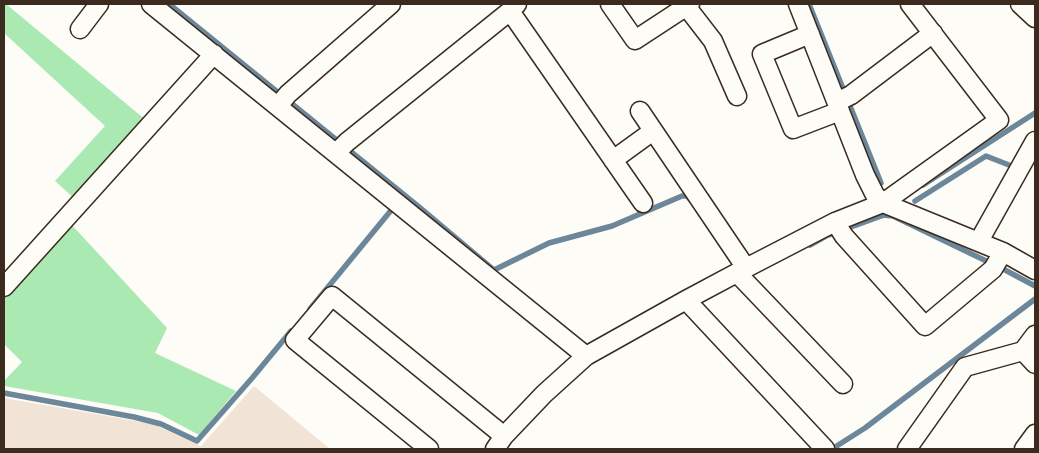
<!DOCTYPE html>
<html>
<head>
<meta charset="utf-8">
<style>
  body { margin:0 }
  #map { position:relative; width:1039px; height:453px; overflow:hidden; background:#fdfcf7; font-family:Sriracha,sans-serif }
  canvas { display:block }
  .frame { position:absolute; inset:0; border:5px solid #3b2a1e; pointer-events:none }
</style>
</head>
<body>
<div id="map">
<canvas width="1039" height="453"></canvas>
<div class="frame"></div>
</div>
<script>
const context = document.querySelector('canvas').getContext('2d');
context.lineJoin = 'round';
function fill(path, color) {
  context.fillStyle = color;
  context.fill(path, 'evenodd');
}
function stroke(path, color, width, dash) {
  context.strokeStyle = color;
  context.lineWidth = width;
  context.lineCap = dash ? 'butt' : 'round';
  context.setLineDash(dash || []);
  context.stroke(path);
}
const built = new Path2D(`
  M254 386 330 449H4V398L153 424 201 446Z`);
const green = new Path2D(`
  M4 4H6L147 121 76 200 55 181 105 126 4 33Z
  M70 223 167 328 155 353 236 391 199 435 158 413 4 386V381L22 362 4 344V296Z`);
const stream = new Path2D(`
  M169 4 419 207 494 270 549 243 612 226 682 196H687L691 200
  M809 4 881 183
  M923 185 1035 113
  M915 201 986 156 1009 165
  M810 245 826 236 851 227 884 215 893 216 1007 271 1035 286
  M310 309 393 208
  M4 393 134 417 161 424 197 441 253 377 291 331
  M832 449 865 428 1035 299`);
const street = new Path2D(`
  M151 4 586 356
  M610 4 635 40 690 4
  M798 4 865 175 875 195 883 203 1003 252 1035 270
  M1020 4 1035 18
  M686 6 713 41 737 96
  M510 11 643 203
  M80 29 99 4
  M810 34 762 54 793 129 840 111
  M837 102 851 95 933 33
  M278 106 288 94 391 4
  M640 111 746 268
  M336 153 347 142 510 11 517 4
  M613 160 653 131
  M835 222 844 236 925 326 993 269 1003 252
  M979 241 1035 141
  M737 273 843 384
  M4 287 214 54
  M686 300 825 449
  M1023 351 1035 364
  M429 449 295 340 332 296 504 436
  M495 449 504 436 544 394 586 356 686 300 746 268 835 222 883 203 999 120 910 4
  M907 449 965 367 1023 351 1035 335
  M1024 449 1035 434`);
fill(built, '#f1e3d5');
fill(green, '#aae9b1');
stroke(stream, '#6c879a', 5.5);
stroke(street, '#3b2a1e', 21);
stroke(street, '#fdfcf7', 18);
</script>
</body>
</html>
